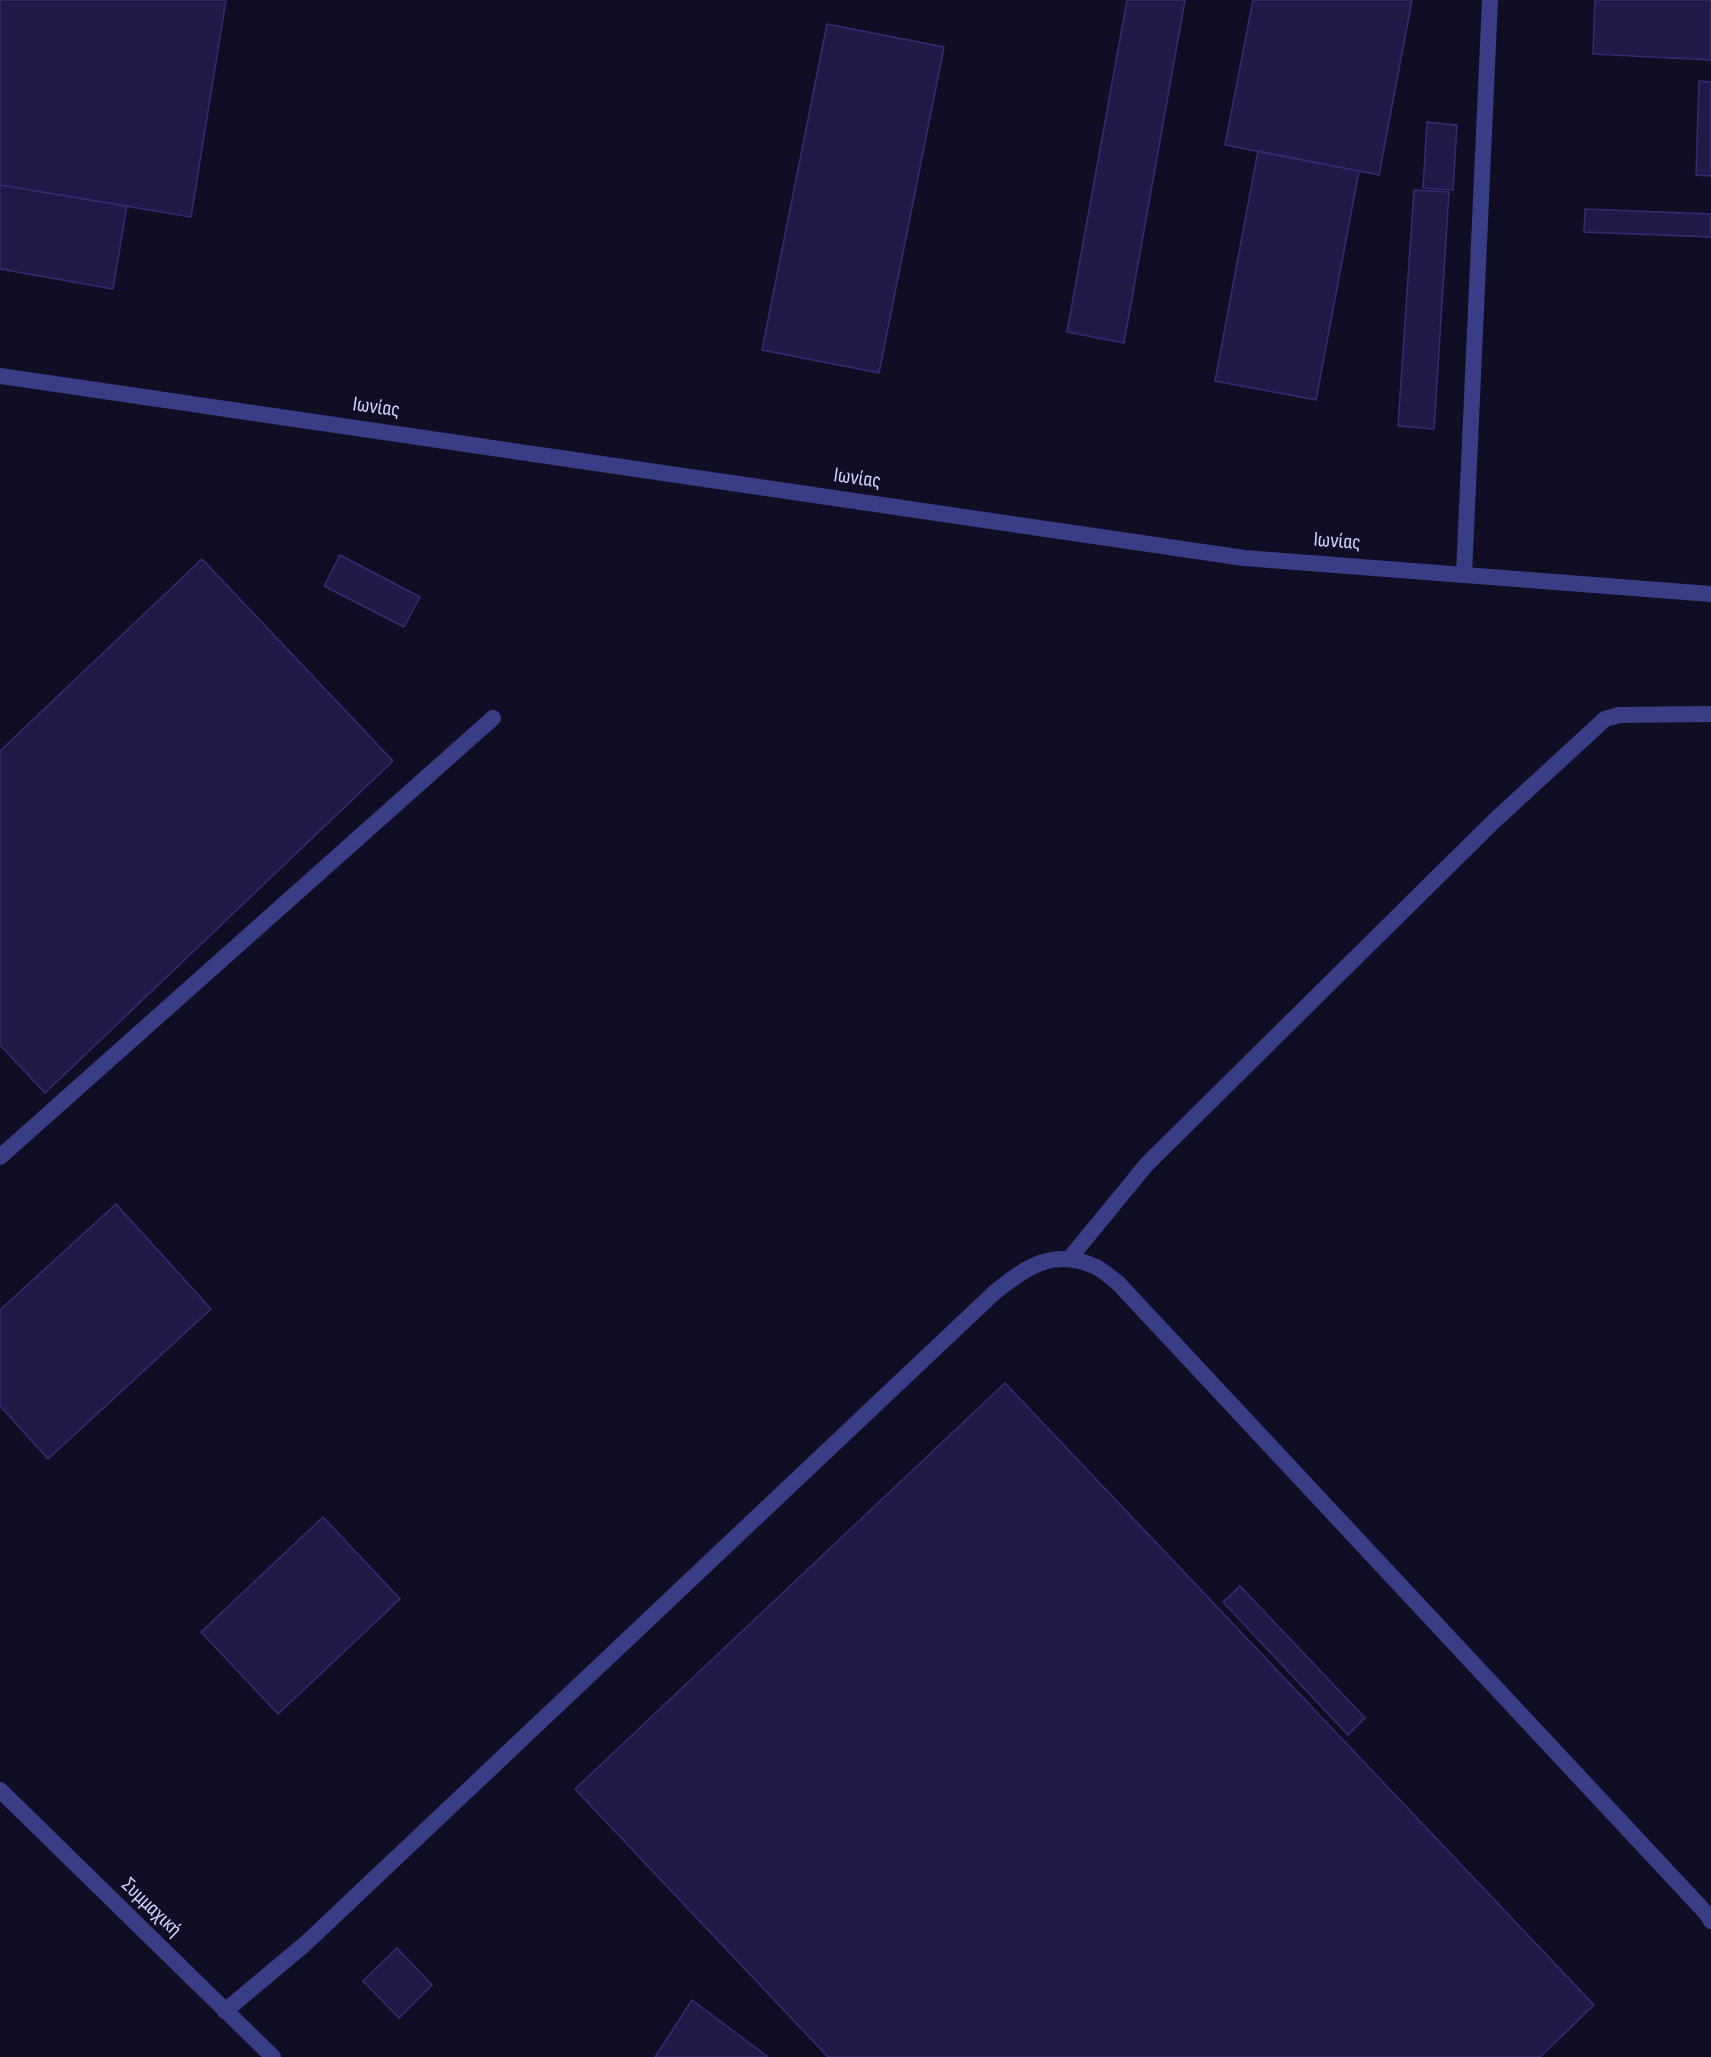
<!DOCTYPE html>
<html>
<head>
<meta charset="utf-8">
<style>
  body { margin:0 }
  canvas { display:block; background:#100e25 }
</style>
</head>
<body>
<canvas width="1711" height="2057"></canvas>
<script>
const context = document.querySelector('canvas').getContext('2d');
context.lineJoin = 'round';
function fill(path, color) {
  context.fillStyle = color;
  context.fill(path, 'evenodd');
}
function stroke(path, color, width, dash) {
  context.strokeStyle = color;
  context.lineWidth = width;
  context.lineCap = dash ? 'butt' : 'round';
  context.setLineDash(dash || []);
  context.stroke(path);
}
function drawText(font, color, halo, rows, align = 'center') {
  context.font = font + ' "Sofia Sans Condensed",sans-serif';
  context.lineWidth = 4.5;
  context.setLineDash([]);
  context.textBaseline = 'middle';
  context.strokeStyle = halo;
  context.fillStyle = color;
  for (const [text, x, y, turn = 0] of rows) {
    context.save();
    context.translate(x, y);
    context.rotate((+turn || 0) * Math.PI / 180);
    context.textAlign = isNaN(turn) ? turn : align;
    if (halo) context.strokeText(text, 0, 0);
    context.fillText(text, 0, 0);
    context.restore();
  }
}
const building = new Path2D(`
  M0 0H226L191 217 0 185Z
  M1127 0H1185L1124 343 1067 332Z
  M1253 0H1412L1379 175 1225 145Z
  M1595 0H1711V60L1593 54Z
  M827 24 944 47 879 373 762 350Z
  M1699 81 1711 82V176L1696 175Z
  M1427 122 1457 125 1453 190 1423 188Z
  M1258 151 1359 171 1316 400 1215 381Z
  M0 185 127 206 113 289 0 269Z
  M1414 190 1449 192 1434 429 1398 426Z
  M1585 209 1711 214V237L1584 232Z
  M340 555 420 597 404 627 324 586Z
  M202 559 393 761 45 1093 0 1045V751Z
  M116 1204 211 1309 48 1459 0 1406V1310Z
  M1005 1383 1594 2005 1540 2057H828L575 1789Z
  M323 1517 400 1599 278 1714 201 1632Z
  M1240 1586 1365 1718 1348 1735 1223 1602Z
  M397 1948 432 1985 399 2018 363 1981Z
  M692 2000 768 2057H655Z`);
const service = new Path2D(`
  M0 1157 493 718
  M1069 1259 1147 1164 1493 822 1605 719 1619 715 1711 714
  M225 2011 305 1944 995 1292C1026 1267 1053 1248 1094 1266 1103 1270 1110 1277 1118 1283L1707 1914 1711 1921`);
const minor = new Path2D(`
  M1464 574 1490 0`);
const tertiary = new Path2D(`
  M0 376 1244 558 1711 594
  M0 1790 273 2057`);
const streetNames = [
  ["Ιωνίας",376,408,8],
  ["Ιωνίας",857,479,8],
  ["Ιωνίας",1337,542,4],
  ["Συμμαχική",151,1908,44]
];
fill(building, '#1f1a47');
stroke(building, '#332c73', 1.5);
stroke(service, '#383d85', 16);
stroke(minor, '#383d85', 16);
stroke(tertiary, '#383d85', 16);
drawText('21px', '#d4d3ff', '#100e25', streetNames);
</script>
</body>
</html>
